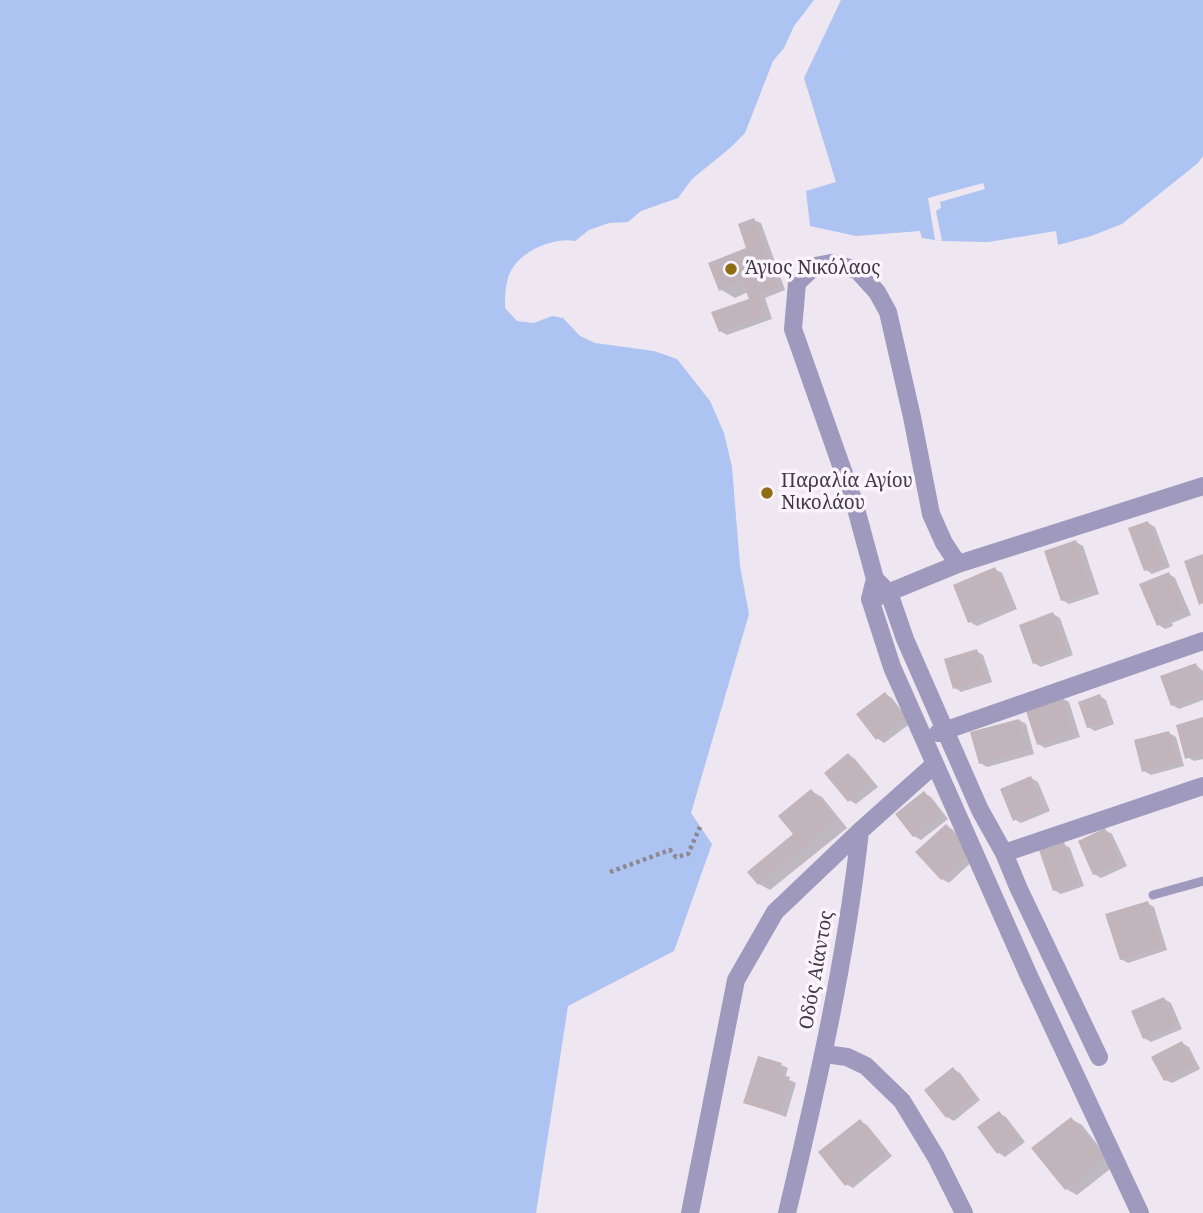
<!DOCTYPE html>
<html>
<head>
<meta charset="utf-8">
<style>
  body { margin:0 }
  canvas { display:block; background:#eee6f0 }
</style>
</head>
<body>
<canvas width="1203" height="1213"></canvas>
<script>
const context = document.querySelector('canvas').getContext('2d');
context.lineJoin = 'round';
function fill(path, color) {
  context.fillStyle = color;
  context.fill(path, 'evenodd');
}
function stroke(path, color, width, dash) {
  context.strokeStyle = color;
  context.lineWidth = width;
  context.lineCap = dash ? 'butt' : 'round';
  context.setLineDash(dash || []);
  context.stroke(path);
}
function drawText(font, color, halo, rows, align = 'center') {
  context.font = font + ' "Noto Serif",serif';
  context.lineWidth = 7;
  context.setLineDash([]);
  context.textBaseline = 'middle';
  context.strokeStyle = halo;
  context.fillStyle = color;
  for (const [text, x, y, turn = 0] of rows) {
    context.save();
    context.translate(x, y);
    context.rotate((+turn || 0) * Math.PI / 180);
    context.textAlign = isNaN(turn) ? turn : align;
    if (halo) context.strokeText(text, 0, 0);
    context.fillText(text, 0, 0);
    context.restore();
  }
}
const water = new Path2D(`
  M0 0H814L794 26 784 48 773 61 745 133 730 148 692 179 678 198 641 211 628 222 609 223 589 230 575 241C555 237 523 250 512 269 505 280 505 295 505 308L517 321 534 323 552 316 563 318 580 336 595 343 654 351 677 359 710 401 724 433 732 467 740 566 749 614 691 813 712 844 674 951 568 1006 536 1213H0Z
  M841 0H1203V156L1198 163 1122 224 1091 236 1058 245 1056 231 988 242 942 241 922 238 920 231 856 236 810 226 806 191 836 182 804 78Z`);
const pier = new Path2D(`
  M983 183 985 189 940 202 941 208 936 211 942 241 935 240 928 198Z`);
const shadow = new Path2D(`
  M754 220 761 223 785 290 765 298 772 319 727 335 720 331 751 300 748 292 735 298 720 289 746 250Z
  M1148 523 1155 527 1170 567 1152 574 1146 570Z
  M1076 542 1083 546 1099 594 1069 604 1062 600Z
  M995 569 1002 573 1017 609 977 626 970 622Z
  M1169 574 1175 578 1191 615 1172 623 1173 626 1165 629 1159 625Z
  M1053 614 1060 618 1073 655 1041 667 1034 663Z
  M976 651 983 655 992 682 961 692 955 688Z
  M1196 665 1203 671V700L1179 709 1172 705Z
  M885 694 892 698 911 723 884 743 878 739 859 714Z
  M1100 696 1106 700 1114 724 1095 731 1088 727Z
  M1062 698 1069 702 1080 737 1045 748 1038 744Z
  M1203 719V759L1194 761 1187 757Z
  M1019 720 1026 724 1034 754 987 767 980 763Z
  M1169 733 1176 737 1184 766 1151 775 1144 771Z
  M849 755 855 759 878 787 856 804 849 800Z
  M1031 778 1038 782 1050 811 1021 823 1014 819Z
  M811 791 822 797 847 828 770 890 759 884 796 835Z
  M924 793 931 797 948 819 921 840 914 836Z
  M947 826 953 830 977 857 949 883 942 879Z
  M1105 830 1112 834 1127 866 1101 878 1094 874Z
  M1063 844 1070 848 1084 886 1061 894 1054 890Z
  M1147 903 1154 907 1167 950 1128 963 1121 959Z
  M1164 999 1171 1003 1182 1029 1151 1042 1144 1038Z
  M1182 1043 1189 1047 1200 1069 1172 1083 1165 1080Z
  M781 1065 788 1068 785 1078 796 1083 786 1117 745 1102Z
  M953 1069 960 1073 980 1100 954 1121 947 1117Z
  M999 1113 1006 1117 1025 1142 1005 1157 999 1153Z
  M1071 1119 1082 1125 1114 1166 1077 1195 1066 1189Z
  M860 1121 867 1125 892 1156 853 1188 846 1184Z`);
const building = new Path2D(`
  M754 218 779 287 759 295 766 315 719 332 711 312 749 299 742 281 719 291 708 263 746 248 738 224Z
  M1148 521 1164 564 1144 571 1128 528Z
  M1076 540 1093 591 1061 601 1044 551Z
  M1203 554V603L1199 605 1184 561Z
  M995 567 1011 605 968 623 953 585Z
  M1169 572 1185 611 1166 619 1167 622 1157 626 1139 584Z
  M1053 612 1067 652 1033 664 1019 625Z
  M977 649 986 679 953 689 944 659Z
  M1196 663 1203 684V694L1171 706 1160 676Z
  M885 692 905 719 876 740 856 714Z
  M1100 694 1109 720 1087 728 1078 702Z
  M1062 696 1074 733 1037 745 1025 708Z
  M1203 717V754L1185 759 1176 725Z
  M1019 719 1028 750 979 764 970 732Z
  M1169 731 1178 762 1142 772 1134 740Z
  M848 753 872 782 848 802 824 773Z
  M1031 776 1044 807 1013 821 1000 789Z
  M811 789 837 821 758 885 747 872 793 834 778 816Z
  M924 791 942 814 913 837 895 814Z
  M946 824 972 852 941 880 915 852Z
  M1105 828 1121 862 1093 875 1078 841Z
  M1064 842 1078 883 1053 891 1039 850Z
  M1148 901 1162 947 1120 960 1105 914Z
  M1164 997 1176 1025 1143 1039 1131 1011Z
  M1182 1041 1194 1065 1164 1081 1151 1057Z
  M758 1056 782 1063 778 1074 790 1077 779 1114 743 1103Z
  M953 1067 975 1095 946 1118 924 1090Z
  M999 1111 1019 1138 997 1154 977 1127Z
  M1071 1117 1105 1159 1065 1190 1031 1148Z
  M860 1119 887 1152 845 1186 818 1152Z`);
const path = new Path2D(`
  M610 872 670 850 676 857 688 854 700 827`);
const service = new Path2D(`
  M1153 895 1203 881`);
const minor = new Path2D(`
  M958 564 944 543 931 514 912 417 888 312 877 292 857 270 831 263 815 266 797 283 793 329 855 505 875 579 870 599 892 667 1029 976 1140 1213
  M875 579 889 593 905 639 980 810 1004 853 1018 887 1099 1057
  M880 596 958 564 1203 486
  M938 733 1203 641
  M1004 853 1203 786
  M825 1054 847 1057 866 1066 902 1101 936 1157 964 1213
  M690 1213 736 980 775 912 860 831
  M787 1213C817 1087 846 960 860 831L935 764`);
const markers = [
  [731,269,7,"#8e6e12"],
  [767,493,7,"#8e6e12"]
];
const poiNames = [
  ["Άγιος Νικόλαος",745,269],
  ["Παραλία Αγίου",781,482],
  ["Νικολάου",781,504]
];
const streetNames = [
  ["Οδός Αίαντος",817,970,-80]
];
fill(water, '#adc3f1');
fill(pier, '#eee6f0');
fill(shadow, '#0003');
fill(building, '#c1b5bb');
stroke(path, '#8d888f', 4.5, [3.5, 3.5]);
stroke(service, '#9e99bd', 9);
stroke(minor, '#9e99bd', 18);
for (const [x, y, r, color] of markers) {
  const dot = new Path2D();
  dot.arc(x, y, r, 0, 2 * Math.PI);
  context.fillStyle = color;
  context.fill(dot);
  stroke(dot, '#fbf4fe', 2.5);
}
drawText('19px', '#3e3b3f', '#fbf4fe', poiNames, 'left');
drawText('19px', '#3e3b3f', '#fbf4fe', streetNames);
</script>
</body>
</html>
